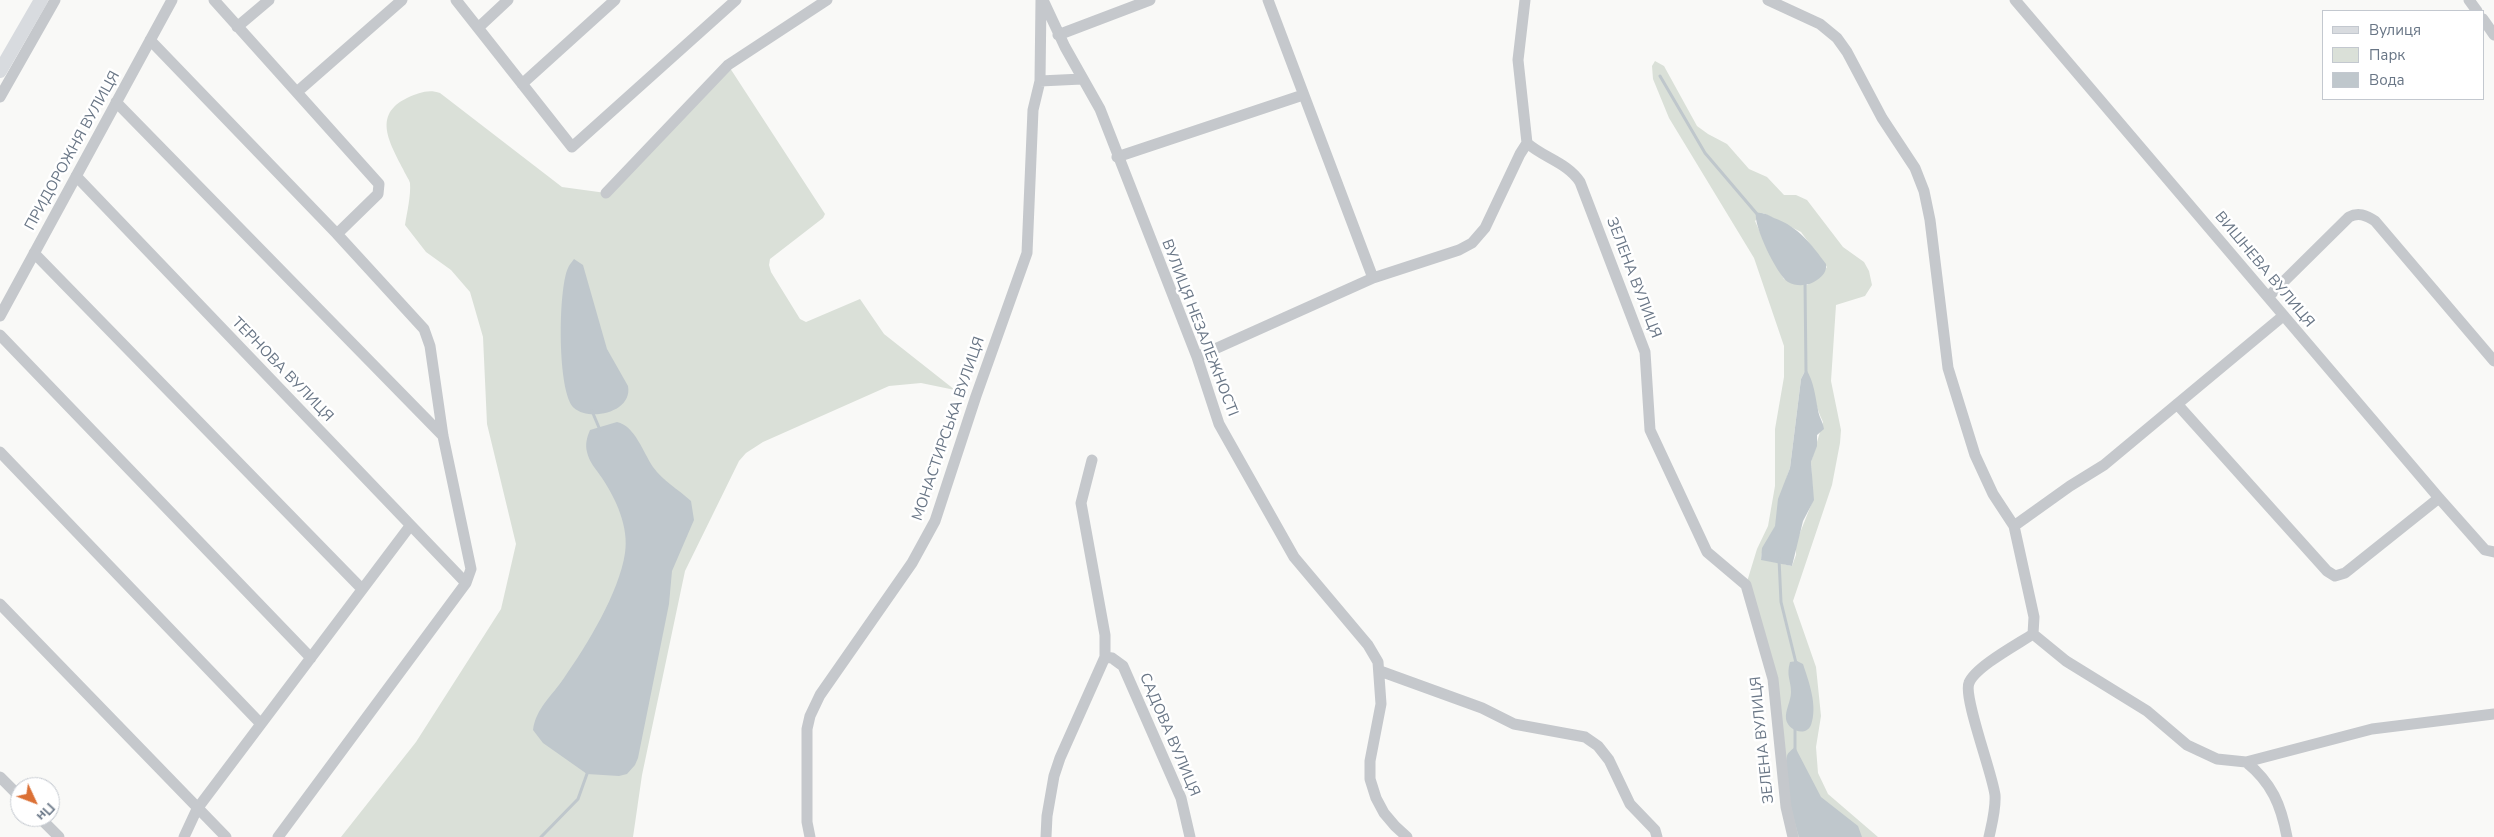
<!DOCTYPE html>
<html>
<head>
<meta charset="utf-8">
<style>
  body { margin:0 }
  #map { position:relative; width:2494px; height:837px; overflow:hidden; background:#f9f9f7; font-family:"Nunito Sans",sans-serif }
  canvas { display:block }
  .legend { position:absolute; left:2322px; top:10px; width:162px; height:90px; box-sizing:border-box; background:#fff; border:1px solid #c3c8cf; margin:0; padding:6px 9px; list-style:none; font-size:15px; color:#697686 }
  .legend li { display:flex; align-items:center; gap:10px; height:25px }
  .legend b { width:25px; border:1px solid #c3c8cf }
  .north { position:absolute; left:10px; top:777px; width:50px; height:50px; box-sizing:border-box; background:#fff; border:1px solid #c3c8cf; border-radius:50%; rotate:133deg; font-size:14px; font-weight:700; line-height:20px; text-align:center; color:#697686 }
  .north::after { content:''; display:block; margin:auto; width:18px; height:22px; background:#db7035; clip-path:polygon(50% 0,100% 100%,50% 72%,0 100%) }
</style>
</head>
<body>
<div id="map">
<canvas width="2494" height="837"></canvas>
<ul class="legend">
<li><b style="height:6px;background:#d8dbdf"></b>Вулиця</li>
<li><b style="height:14px;background:#dae0d8"></b>Парк</li>
<li><b style="height:14px;background:#bfc7cc"></b>Вода</li>
</ul>
<div class="north">Пн</div>
</div>
<script>
const context = document.querySelector('canvas').getContext('2d');
context.lineJoin = 'round';
function fill(path, color) {
  context.fillStyle = color;
  context.fill(path, 'evenodd');
}
function stroke(path, color, width, dash) {
  context.strokeStyle = color;
  context.lineWidth = width;
  context.lineCap = dash ? 'butt' : 'round';
  context.setLineDash(dash || []);
  context.stroke(path);
}
function drawText(font, color, halo, rows, align = 'center') {
  context.font = font + ' "Nunito Sans",sans-serif';
  context.lineWidth = 5;
  context.setLineDash([]);
  context.textBaseline = 'middle';
  context.strokeStyle = halo;
  context.fillStyle = color;
  for (const [text, x, y, turn = 0] of rows) {
    context.save();
    context.translate(x, y);
    context.rotate((+turn || 0) * Math.PI / 180);
    context.textAlign = isNaN(turn) ? turn : align;
    if (halo) context.strokeText(text, 0, 0);
    context.fillText(text, 0, 0);
    context.restore();
  }
}
const green = new Path2D(`
  M1655 61 1664 66 1697 126 1708 134 1727 144 1749 169 1767 177 1784 195H1796L1807 200 1843 247 1864 262 1869 271 1872 285 1865 296 1836 305 1831 381 1841 430 1840 443 1832 485 1793 601 1816 667 1821 716 1816 747 1818 773 1828 794 1878 837H1793L1773 679 1746 585 1757 549 1768 526 1775 486V429L1784 377V346L1754 258 1669 118 1653 79 1652 66ZM1763 213 1801 232 1827 267 1819 278 1807 285 1784 279 1769 252 1755 221ZM1806 369C1811 385 1816 408 1823 422L1811 462 1813 500 1796 543V555L1792 566 1761 559C1762 546 1769 539 1775 527 1783 508 1782 487 1790 468L1801 379Z
  M728 65 825 214 823 218 770 259 769 265 771 272 800 319 806 322 860 299 884 334 955 390 921 383 889 386 763 442 746 453 739 461 685 571 642 775 633 837H341L416 742 501 609 516 544 487 424 483 337 470 292 451 270 426 252 405 225C407 212 411 196 410 183 409 179 405 174 403 169 390 143 372 115 407 98 419 93 428 89 440 93L562 187 606 193Z`);
const water = new Path2D(`
  M1756 213C1763 212 1768 215 1774 218 1799 227 1811 244 1826 264 1827 271 1823 276 1817 280 1809 286 1797 287 1788 282 1777 275 1753 225 1756 213Z
  M574 259 583 265 607 349 628 386C633 412 590 422 574 408 557 393 558 289 568 268 569 265 572 262 574 259Z
  M1806 369C1814 382 1815 395 1818 410 1819 417 1823 422 1824 429L1817 435V446L1811 462 1814 500 1803 521 1792 566 1761 560 1762 548 1775 526 1778 499 1790 468 1801 379Z
  M617 422C635 426 643 452 653 467 663 481 678 489 691 501L694 520 672 571 669 604 638 758 635 765 627 774 619 776 587 774 543 743 533 730C536 708 552 696 564 678 587 645 619 593 625 553 629 527 616 499 602 478 596 469 589 462 587 452 585 444 587 437 590 430Z
  M1797 661 1803 664C1809 682 1818 706 1811 725 1806 737 1788 731 1786 719 1785 710 1791 701 1791 692 1791 680 1786 676 1790 662Z
  M1795 747 1821 797 1858 826 1862 837H1799C1793 817 1782 775 1787 756 1788 752 1792 750 1795 747Z`);
const stream = new Path2D(`
  M1660 76 1705 153 1757 214
  M1805 282 1806 372
  M592 411 600 430
  M1779 559 1781 602 1796 663
  M1795 750V729
  M541 837 578 799 588 771`);
const minor = new Path2D(`
  M214 0 379 184 378 194 337 234
  M456 0 572 147 736 0
  M1043 0 1065 47 1100 109 1197 357 1219 424 1294 557 1368 645 1378 662 1381 704 1370 761V779L1376 798 1384 813 1395 826 1407 837
  M1268 0 1373 278
  M1768 0 1820 24 1837 38 1847 52 1882 118 1915 168 1924 191 1930 220 1948 368 1975 455 1993 494 2014 526 2034 617 2033 634 2066 661 2147 711 2187 745 2217 759 2246 762 2372 729 2494 714
  M2015 0 2439 498 2485 550 2494 552
  M2469 0 2477 11
  M2483 19 2494 35
  M237 27 269 0
  M478 28 508 0
  M1058 35 1150 0
  M150 40 337 234 424 329 430 346 443 436 471 569 466 583 278 837
  M1040 81 1082 79
  M522 84 615 0
  M297 92 402 0
  M0 97 55 0
  M116 102 443 436
  M1527 143C1544 158 1568 163 1580 182L1645 352 1650 430 1707 552 1746 585 1773 679 1786 807 1793 837
  M1117 157 1303 95
  M76 176 466 583
  M606 193 728 65 827 0
  M34 253 362 589
  M2268 297 2349 217C2358 212 2366 215 2375 221L2494 361
  M0 316 172 0
  M0 335 311 658
  M1197 357 1373 278 1459 250 1472 243 1485 228 1520 154 1527 143 1518 60 1525 0
  M2177 404 2327 571 2335 576 2345 573 2439 498
  M0 452 261 724
  M2014 526 2070 486 2104 465 2283 316
  M0 604 226 837
  M1105 657 1112 658 1123 666 1181 798 1190 837
  M1380 671 1482 708 1514 724 1585 737 1598 746 1609 760 1630 804 1655 830 1657 837
  M2246 762C2272 783 2281 805 2287 837
  M0 777 20 797
  M39 817 59 837
  M184 837 197 809 410 526
  M810 837 807 822V729L810 716 820 695 912 563 935 521 976 396 1027 253 1033 110 1040 81 1041 0
  M1046 837 1047 816 1054 776 1060 758 1105 657V635L1081 503 1092 460
  M1989 837C1992 823 1996 809 1995 795 1992 772 1963 697 1969 683 1975 667 2018 644 2033 634`);
const major = new Path2D(`
  M0 71 41 0`);
const streetNames = [
  ["ПРИДОРОЖНЯ ВУЛИЦЯ",73,151,-61],
  ["ВИШНЕВА ВУЛИЦЯ",2264,270,50],
  ["ЗЕЛЕНА ВУЛИЦЯ",1633,278,69],
  ["ВУЛИЦЯ НЕЗАЛЕЖНОСТІ",1199,328,69],
  ["ТЕРНОВА ВУЛИЦЯ",282,370,46],
  ["МОНАСТИРСЬКА ВУЛИЦЯ",949,429,-71],
  ["САДОВА ВУЛИЦЯ",1169,735,67],
  ["ЗЕЛЕНА ВУЛИЦЯ",1763,740,-96]
];
fill(green, '#dae0d8');
fill(water, '#bfc7cc');
stroke(stream, '#bfc7cc', 3);
stroke(minor, '#c5c8cc', 11);
stroke(major, '#d8dbdf', 14);
drawText('15px', '#697686', '#fff', streetNames);
</script>
</body>
</html>
